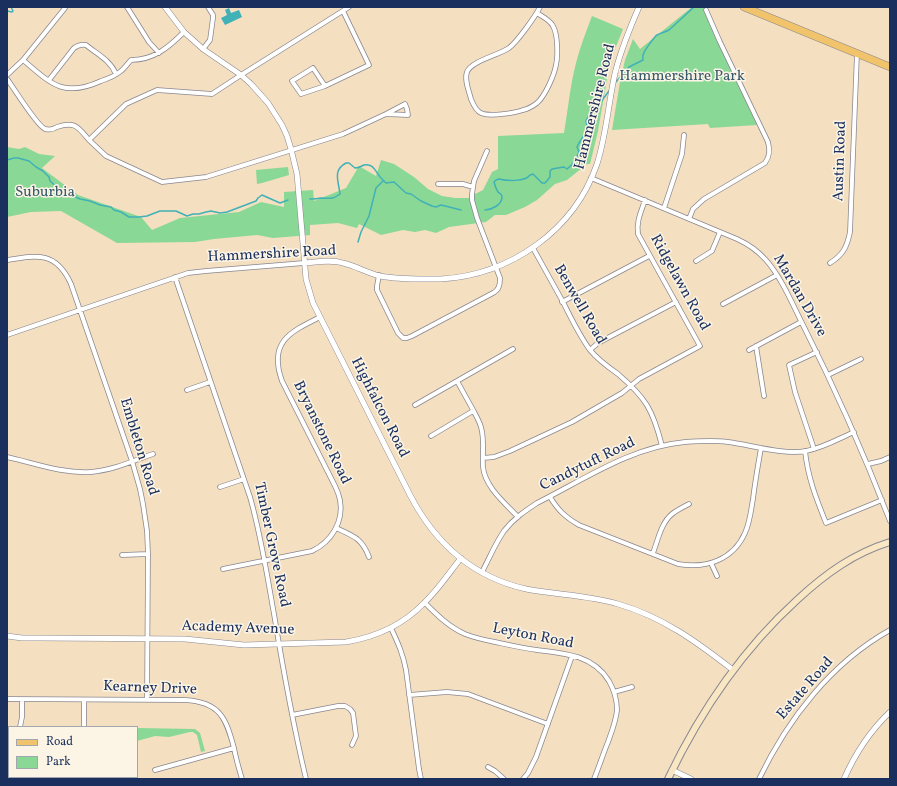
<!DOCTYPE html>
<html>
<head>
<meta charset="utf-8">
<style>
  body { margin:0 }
  #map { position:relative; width:897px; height:786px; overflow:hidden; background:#f4dfc1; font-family:Vollkorn,serif }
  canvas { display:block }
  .frame { position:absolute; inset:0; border:8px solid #1b2f5e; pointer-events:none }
  .legend { position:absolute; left:8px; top:726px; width:130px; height:52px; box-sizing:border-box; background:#fcf5e5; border:1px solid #a2a6af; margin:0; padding:5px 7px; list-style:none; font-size:12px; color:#1b2f5e }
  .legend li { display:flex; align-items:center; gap:8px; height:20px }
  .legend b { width:20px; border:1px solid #a2a6af }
</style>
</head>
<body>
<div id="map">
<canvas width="897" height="786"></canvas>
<div class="frame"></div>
<ul class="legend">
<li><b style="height:5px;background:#f1c36a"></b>Road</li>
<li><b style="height:11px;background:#8ad896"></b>Park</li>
</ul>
</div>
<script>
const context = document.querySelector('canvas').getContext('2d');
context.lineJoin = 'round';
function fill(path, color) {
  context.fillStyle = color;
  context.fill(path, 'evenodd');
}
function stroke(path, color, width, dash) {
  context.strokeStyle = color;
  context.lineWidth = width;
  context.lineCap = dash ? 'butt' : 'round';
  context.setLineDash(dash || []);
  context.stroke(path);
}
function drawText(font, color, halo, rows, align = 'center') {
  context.font = font + ' Vollkorn,serif';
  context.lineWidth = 3;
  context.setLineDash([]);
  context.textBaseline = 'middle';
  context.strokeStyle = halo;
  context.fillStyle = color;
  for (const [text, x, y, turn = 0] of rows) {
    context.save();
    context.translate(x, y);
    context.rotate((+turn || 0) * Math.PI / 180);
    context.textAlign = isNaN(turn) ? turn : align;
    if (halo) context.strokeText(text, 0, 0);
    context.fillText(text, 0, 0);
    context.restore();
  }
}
const green = new Path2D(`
  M692 7H703L721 47 757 125 710 128 708 124 612 130 620 82 625 60 633 39 640 49Z
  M592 16 623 29 613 54 608 73 598 131 590 164H587L567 180 555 184 537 200 525 207 506 215H495L486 222 449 227 436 233 425 230 415 232 403 230 381 235 359 224 357 228 338 223 310 225V235L273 238 257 235 214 239 195 242 117 243 61 211 31 212 7 217V147L19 149 25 147 39 154 55 156 42 168 78 195 141 217 152 230 180 218 239 212 261 202 284 207V192L313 190 314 201 346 188 359 166 376 176 381 160 394 164 414 177 428 189 442 196 455 198H471L473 195 483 190 492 172 498 169V136L564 133C568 110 570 86 576 63 580 47 586 32 592 16Z
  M288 167 289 175 262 183 257 184 256 170Z
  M137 728 195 729 200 733 205 751 201 752 197 735 193 732H190L169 737 155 736 137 741Z`);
const water = new Path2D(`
  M229 8 231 13 239 10 242 17 225 25 221 18 227 15 225 10Z`);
const stream = new Path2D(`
  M7 11 12 12 13 11 11 7
  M615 83 629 67 643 60C643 57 642 56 644 53 644 51 655 36 657 35 661 33 665 32 669 30L694 7
  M7 160 14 158H18L29 161 36 167 43 171 49 177 50 181 60 190 80 199 90 201 100 205 111 207 114 210 121 212 129 217H139L147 216 160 211H176L187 216 193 214H199L206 212 211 211 220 213 227 212 256 201 258 198 262 195 280 203 288 200
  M310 199C314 199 317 199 321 198 330 198 332 200 340 194 339 183 332 170 346 163H349L355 168C359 168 361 166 364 165 374 163 376 173 381 178 382 179 385 182 386 183L394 182 406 193 411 194 421 201 432 206 436 207 441 205 461 210
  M485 210C491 210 502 205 502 197 502 193 500 194 498 192 496 189 495 186 494 182L496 180 499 179C507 181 525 182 530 175L533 174 542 183H545L550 177V171L552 169 564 167 567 169C574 164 576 159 579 152L577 147 579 143 588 130 586 121 589 116 597 107 609 91
  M358 242 361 232 369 216 376 188 383 181`);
const minor = new Path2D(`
  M127 7 149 42 159 53
  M349 7 241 75 212 94 157 90 126 104 89 140 106 156 162 182 206 177 343 134 386 114 408 115 407 109 405 104 386 114
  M537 13C543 17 550 20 553 26 558 35 558 56 556 65 554 76 545 96 537 103 533 106 528 109 523 110 515 113 489 117 481 113 476 111 473 104 471 99 469 91 464 80 467 72 471 61 499 55 509 48 517 42 535 17 540 7
  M203 49 210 40 213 18V15L208 7
  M23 60C51 84 64 98 101 81 107 79 115 76 121 71 125 68 128 63 131 60 154 60 169 47 184 32
  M7 75 23 60 65 8
  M7 79C14 88 36 125 45 129 49 130 54 129 57 127 75 121 78 127 89 140
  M49 80 74 48C78 45 81 44 86 45 97 54 110 60 116 74
  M325 86 313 68 292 81 301 94 325 86 369 65 343 11
  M591 178 737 239C748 244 758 251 766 260 781 277 792 303 802 323 835 388 864 454 890 521
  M438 184H463L473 187
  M664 208 682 154 684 135
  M689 219 693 209 704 199 765 163C770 156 770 150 768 142L720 42 706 10
  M533 248C543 266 553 284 563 302 571 318 579 335 590 350 598 360 608 367 618 374 646 398 653 410 662 446
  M7 260C37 255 56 251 71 284L132 461 140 489 143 504 147 531 148 554 147 700
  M696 261 712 251 720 232
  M830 263C843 255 847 247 850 232L857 53
  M379 275 377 286V290L398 333 403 338H407L412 336 493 293C499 290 500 285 500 278L477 218 472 200V194L474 181 487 151
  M175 277 250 497C261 535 267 575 274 614 283 669 293 724 306 779
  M562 302 649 256
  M723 304 777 275
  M7 335 188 273 206 271 304 263
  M756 346 764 396
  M590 350 598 343 676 302
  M749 350 801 322
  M828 375 861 359
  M457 381C462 390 467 399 472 408 475 414 479 420 481 427 485 441 482 453 483 467 485 487 505 503 518 517
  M187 390 210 382
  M415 405 513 349
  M431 436 473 411
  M814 449 795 392 789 365 817 352
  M805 451C808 478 816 498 826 523L882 500
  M7 457C34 463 63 474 91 472 113 470 133 461 153 454
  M483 458 494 457 510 451 572 422 622 393 639 379 700 346 638 234C636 222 641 212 645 200
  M868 464 881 461 890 457
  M220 487 244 479
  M550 497C558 510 565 517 579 525L678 564C706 569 733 560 745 533 750 522 751 510 753 499 755 482 758 465 761 448
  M336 528C353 536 362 538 369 557
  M653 553C658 540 661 523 672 514 677 510 683 507 689 504
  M122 555 148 554
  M711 563 717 576
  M223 569 312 551C331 542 344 522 340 500 339 495 337 490 335 486L282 381C268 342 290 332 320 317
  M482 572C489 559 495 544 504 531 513 519 525 511 537 503 585 479 631 447 685 442 699 441 714 440 728 442 751 445 783 455 806 451 823 448 838 439 854 432
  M425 603C437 615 449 627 465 634 475 638 485 640 495 642 509 645 522 648 537 650 564 653 593 655 609 681 614 690 617 699 617 710 616 721 612 731 608 742 603 754 599 767 594 779
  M391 628C398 643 403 654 406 670L419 769 421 779
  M614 692 632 687
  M409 695 447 692 468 694 548 724
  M7 699 185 700C220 702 226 718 234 748 236 759 239 769 242 779
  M292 715 338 706H345L350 709 353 713 356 736 352 745
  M20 727 22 717V700
  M84 727V700
  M488 767 495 771 504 779
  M155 770 234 748
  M523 779 528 773 536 757 572 656
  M759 779C788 719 831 663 890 630`);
const tertiary = new Path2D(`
  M165 7 184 32 203 49 241 75 251 84 268 103 282 125 287 136 291 149 297 174 306 279 313 303 410 495C435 543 472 577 526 589 557 595 588 595 618 604 663 617 697 642 733 670
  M304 263C317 262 331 259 343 263 356 266 367 273 380 276 400 280 421 279 441 279 510 275 574 231 597 164 606 136 608 107 614 78 619 54 629 30 639 7
  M7 636 22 638H41L185 639 244 645 346 642C376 637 403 625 424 603 438 590 449 573 461 558
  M672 770 691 779
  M844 779C855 754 870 731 890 712`);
const secondary = new Path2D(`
  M668 779C700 712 742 650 797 600 825 574 854 553 890 542`);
const primary = new Path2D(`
  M744 7 890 67`);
const parkNames = [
  ["Hammershire Park",682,77],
  ["Suburbia",45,193]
];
const streetNames = [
  ["Hammershire Road",596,107,-76],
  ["Austin Road",841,161,-88],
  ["Hammershire Road",272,255,-3],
  ["Ridgelawn Road",679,283,61],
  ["Mardan Drive",799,296,60],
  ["Benwell Road",579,305,60],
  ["Highfalcon Road",379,408,63],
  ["Bryanstone Road",321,433,64],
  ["Embleton Road",138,447,73],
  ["Candytuft Road",588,465,-26],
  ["Timber Grove Road",271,545,78],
  ["Academy Avenue",238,629,2],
  ["Leyton Road",533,637,11],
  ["Kearney Drive",150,689,2],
  ["Estate Road",806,689,-49]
];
fill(green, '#8ad896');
fill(water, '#40b1b7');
stroke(stream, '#40b1b7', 1.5);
stroke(minor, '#888790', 5.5);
stroke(tertiary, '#888790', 6);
stroke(secondary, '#888790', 8);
stroke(primary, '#888790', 8);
stroke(minor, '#fff', 4);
stroke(tertiary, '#fff', 5);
stroke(secondary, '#f9e7c3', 6);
stroke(primary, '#f1c36a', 7);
drawText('15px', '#37596c', '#fcf5e5', parkNames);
drawText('15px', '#1b2f5e', '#fcf5e5', streetNames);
</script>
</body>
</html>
